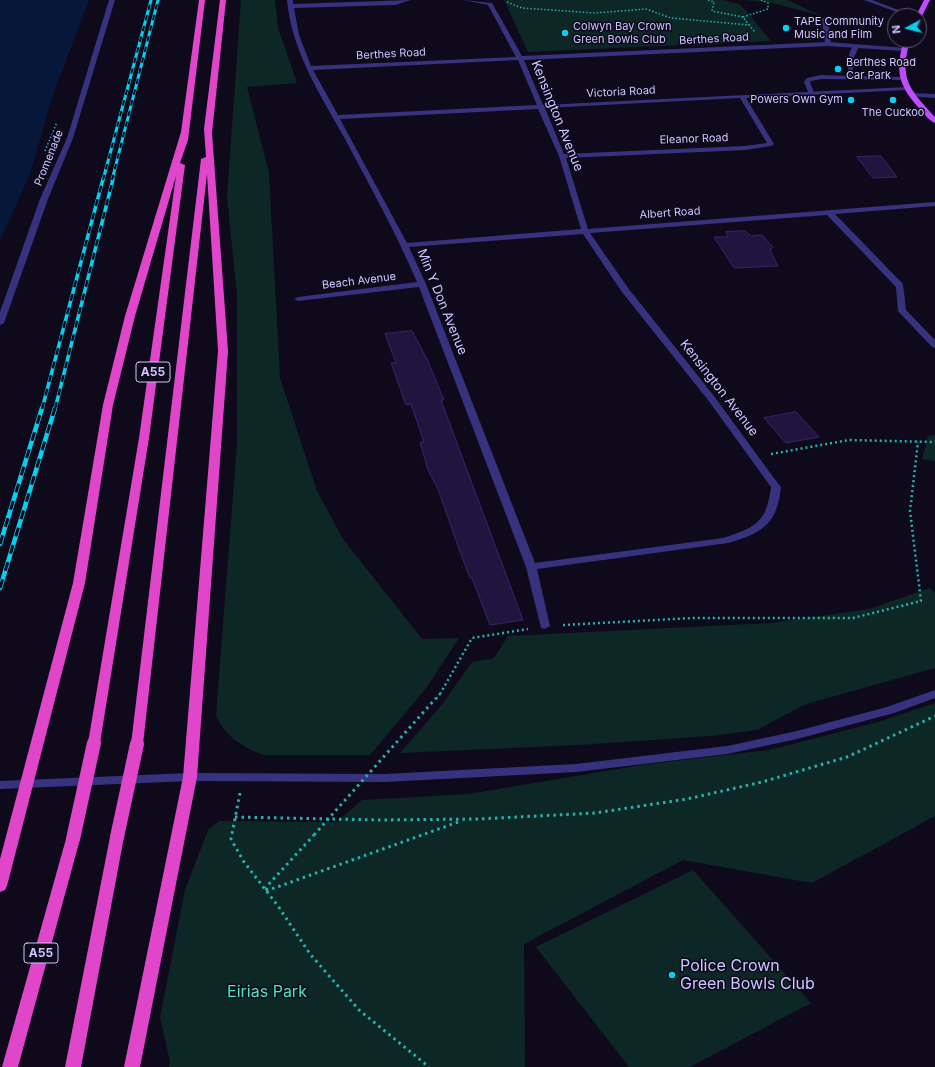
<!DOCTYPE html>
<html>
<head>
<meta charset="utf-8">
<style>
  body { margin:0 }
  #map { position:relative; width:935px; height:1067px; overflow:hidden; background:#0e0a1c; font-family:Inter,sans-serif }
  canvas { display:block }
  .north { position:absolute; left:887px; top:8px; width:40px; height:40px; box-sizing:border-box; background:#0e0a1c; border:1px solid #5a5577; border-radius:50%; rotate:263deg; font-size:11px; font-weight:700; line-height:16px; text-align:center; color:#cdc5ff }
  .north::after { content:''; display:block; margin:auto; width:14px; height:18px; background:#00d2f0; clip-path:polygon(50% 0,100% 100%,50% 72%,0 100%) }
</style>
</head>
<body>
<div id="map">
<canvas width="935" height="1067"></canvas>
<div class="north">N</div>
</div>
<script>
const context = document.querySelector('canvas').getContext('2d');
context.lineJoin = 'round';
function fill(path, color) {
  context.fillStyle = color;
  context.fill(path, 'evenodd');
}
function stroke(path, color, width, dash) {
  context.strokeStyle = color;
  context.lineWidth = width;
  context.lineCap = dash ? 'butt' : 'round';
  context.setLineDash(dash || []);
  context.stroke(path);
}
function drawText(font, color, halo, rows, align = 'center') {
  context.font = font + ' Inter,sans-serif';
  context.lineWidth = 3;
  context.setLineDash([]);
  context.textBaseline = 'middle';
  context.strokeStyle = halo;
  context.fillStyle = color;
  for (const [text, x, y, turn = 0] of rows) {
    context.save();
    context.translate(x, y);
    context.rotate((+turn || 0) * Math.PI / 180);
    context.textAlign = isNaN(turn) ? turn : align;
    if (halo) context.strokeText(text, 0, 0);
    context.fillText(text, 0, 0);
    context.restore();
  }
}
const green = new Path2D(`
  M241 0H275L278 28 297 83 247 87 269 173 280 378 317 491 343 539 422 639 459 638 427 687 370 755H263C243 747 224 736 216 715L237 444V295L227 197Z
  M504 0H724L741 5 771 41 528 52Z
  M745 0H787L822 16 773 3Z
  M935 435V461L922 459 928 436Z
  M930 588 935 593V668L806 704 757 730 710 736 579 745 400 753 440 707 472 662 494 658 508 636 771 623 869 609Z
  M935 703V816L812 883 683 860 524 944 525 1067H169L170 1062 160 1017 185 890 208 830 219 821 337 822 362 800 469 794 641 765 769 750 878 722Z
  M693 870 811 1003 690 1067H629L536 947Z`);
const water = new Path2D(`
  M0 0H89L53 95 30 174 0 241Z`);
const building = new Path2D(`
  M881 156 897 177 873 178 857 157Z
  M745 231 751 236 762 235 773 247 770 250 778 266 734 268 714 237H728L726 232Z
  M412 331 427 359 444 400H441L455 438 523 620 490 625 472 578H470L459 549 438 489 428 470 420 442H424L411 404 406 405 391 363H396L385 334Z
  M796 412 819 437 786 443 764 418Z`);
const pathFar2 = new Path2D(`
  M708 0 714 2 712 11 743 17 749 25
  M507 2 522 8 595 13 646 9 671 18 749 25 755 32
  M743 17 768 9V3L761 0
  M45 151 57 122`);
const pathFar1 = new Path2D(`
  M771 454 849 440 935 442
  M563 625 693 618H853L921 601 910 511 918 442
  M440 694 472 638 528 629`);
const path = new Path2D(`
  M240 793 231 839 244 862 278 906 310 954 359 1010 429 1067
  M235 817 380 820 478 819 595 813 687 799 762 782 847 757 935 716
  M266 890 268 885 314 835
  M266 891 461 821`);
const service = new Path2D(`
  M825 17 828 19 831 44 828 46 825 44 822 19Z
  M856 44 859 46 853 60V76L902 77 905 79 904 80 821 79 811 81 810 82 814 93 809 94 804 82 807 78 821 75 847 76C850 66 845 51 856 44Z`);
const minor = new Path2D(`
  M109 0H115L73 138 48 199 4 323 0 325V312L40 199 67 138Z
  M287 0H293V4L411 0 395 5 294 8 299 35 311 66 516 57 488 5 463 0 492 3 522 56 828 42 905 48V50L903 51 828 46 524 60 543 105 908 87 909 88 906 90 746 98 774 144 771 146 745 150 566 158 588 229 935 202V206L835 214 903 284 906 310 935 340V348L932 347 898 311 896 287 827 215 590 233 628 288 714 396 779 485 781 487C777 525 762 533 728 543L537 569 550 626 545 629 541 628 526 567 419 287 298 301 294 299 298 297 417 282C396 233 370 186 345 139 320 94 292 52 287 0ZM518 60 537 105 338 115 313 70ZM740 98 767 143 745 146 564 154 545 108ZM538 109 559 156 581 229 407 243 340 119ZM583 234 622 292 708 400 771 487C767 522 755 528 723 538L535 563 426 284 409 247Z
  M864 0H872L915 16H907Z
  M911 93 935 94V98L909 96V94Z`);
const tertiary = new Path2D(`
  M935 690V698L894 713 797 739 727 754 576 772 385 782 190 781 0 789V781L190 773 385 774 576 764 727 746 797 731 887 707Z`);
const primary = new Path2D(`
  M924 0H930L922 16 919 18V16H916Z
  M904 40H910C899 79 909 89 935 117V123C929 121 924 113 919 108 898 85 895 70 904 40Z`);
const trunk = new Path2D(`
  M199 0H205L188 140 180 163 185 165 149 438 100 743 99 746H89L88 743 139 438 176 176 135 316 113 405 85 583 7 886 5 890 0 892V859L73 583 103 405 125 316 181 132Z
  M220 0H226L212 133 228 351 197 777 140 1067H124L183 777 218 351 207 174 143 744 142 747H132L131 744 201 159 206 157 204 129Z
  M117 832 122 833 124 837 81 1067H65L110 837 112 833Z
  M73 834 78 835 80 839 18 1067H2L66 839 68 835Z`);
const railFar2 = new Path2D(`
  M103 180 151 0
  M112 180 158 0`);
const railFar1 = new Path2D(`
  M42 409 103 179
  M55 409 113 179`);
const rail = new Path2D(`
  M0 544 42 408
  M0 588 55 408`);
const pathBridgeFar1 = new Path2D(`
  M436 699 440 694`);
const pathBridge = new Path2D(`
  M314 835 436 698`);
const trunkBridge = new Path2D(`
  M117 837 137 744
  M73 839 94 743`);
const markers = [
  [786,28,4,"#00d2f0"],
  [565,33,4,"#00d2f0"],
  [838,69,4,"#00d2f0"],
  [851,100,4,"#00d2f0"],
  [893,100,4,"#00d2f0"],
  [672,975,4,"#00d2f0"]
];
const farPoinames = [
  ["TAPE Community",794,22],
  ["Music and Film",794,35],
  ["Colwyn Bay Crown",573,27],
  ["Green Bowls Club",573,40],
  ["Berthes Road",846,63],
  ["Car Park",846,76],
  ["Powers Own Gym",843,100,"right"],
  ["The Cuckoo",893,113,"center"]
];
const farStreetnames = [
  ["Berthes Road",714,39,-3],
  ["Berthes Road",391,54,-3],
  ["Victoria Road",621,92,-3],
  ["Eleanor Road",694,139,-2],
  ["Promenade",49,158,-68],
  ["Albert Road",670,213,-4],
  ["Beach Avenue",359,281,-7]
];
const shields = [
  [153,372,34],
  [41,953,34]
];
const shieldNames = [
  ["A55",153,372],
  ["A55",41,953]
];
const streetNames = [
  ["Kensington Avenue",557,116,68],
  ["Min Y Don Avenue",442,302,68],
  ["Kensington Avenue",719,388,52]
];
const nearPoinames = [
  ["Police Crown",680,966],
  ["Green Bowls Club",680,984]
];
const nearParknames = [
  ["Eirias Park",267,992]
];
fill(green, '#0d2626');
fill(water, '#061739');
fill(building, '#1f153e');
stroke(building, '#35266b', 1);
stroke(pathFar2, '#26b2ae', 1.5, [1.5, 2]);
stroke(pathFar1, '#26b2ae', 2.5, [2, 3]);
stroke(path, '#26b2ae', 3, [2.5, 4]);
fill(service, '#37327e');
fill(minor, '#37327e');
fill(tertiary, '#37327e');
fill(primary, '#c14cff');
fill(trunk, '#e046ca');
stroke(railFar2, '#00d2f0', 3);
stroke(railFar1, '#00d2f0', 3.5);
stroke(rail, '#00d2f0', 4.5);
stroke(railFar2, '#0e0a1c', 2, [5.5]);
stroke(railFar1, '#0e0a1c', 2.5, [7]);
stroke(rail, '#0e0a1c', 3, [9]);
stroke(pathBridgeFar1, '#26b2ae', 2.5, [2, 3]);
stroke(pathBridge, '#26b2ae', 3, [2.5, 4]);
stroke(trunkBridge, '#e046ca', 14);
for (const [x, y, r, color] of markers) {
  const dot = new Path2D();
  dot.arc(x, y, r, 0, 2 * Math.PI);
  context.fillStyle = color;
  context.fill(dot);
  stroke(dot, '#0e0a1c', 1.5);
}
drawText('11px', '#cdc5ff', '#0e0a1c', farPoinames, 'left');
drawText('11px', '#cdc5ff', '#0e0a1c', farStreetnames);
for (const [x, y, w] of shields) {
  const box = new Path2D();
  box.roundRect(x - w / 2, y - 10, w, 20, 3);
  context.fillStyle = '#0e0a1c';
  context.fill(box);
  stroke(box, '#cdc5ff', 1);
}
drawText('bold 12px', '#cdc5ff', null, shieldNames);
drawText('13px', '#cdc5ff', '#0e0a1c', streetNames);
drawText('16px', '#cdc5ff', '#0e0a1c', nearPoinames, 'left');
drawText('16px', '#4ce4c2', '#0e0a1c', nearParknames);
</script>
</body>
</html>
